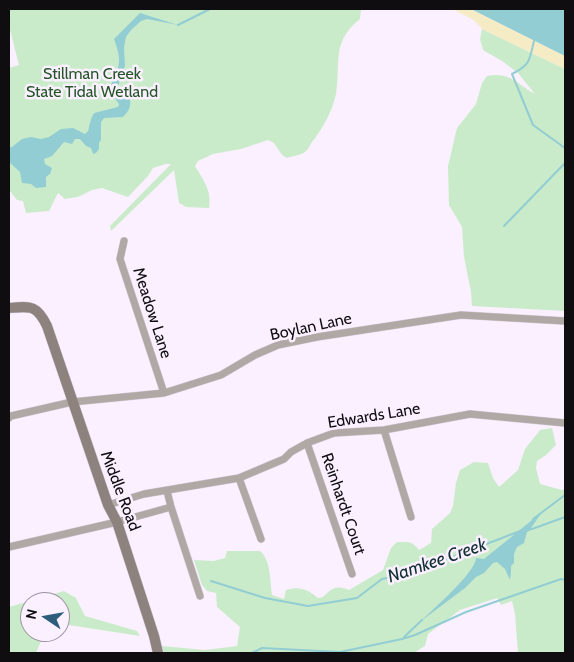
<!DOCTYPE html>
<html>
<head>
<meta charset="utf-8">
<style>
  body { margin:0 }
  #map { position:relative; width:574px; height:662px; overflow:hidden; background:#fbf0ff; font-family:Cabin,sans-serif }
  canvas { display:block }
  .frame { position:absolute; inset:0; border:10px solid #100d11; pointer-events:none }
  .north { position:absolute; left:20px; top:592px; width:50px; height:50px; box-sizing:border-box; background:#fbf0ff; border:1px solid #9d95a0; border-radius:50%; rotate:282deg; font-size:14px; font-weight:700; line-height:20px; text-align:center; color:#100d11 }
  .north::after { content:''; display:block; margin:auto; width:18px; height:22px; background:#2d5d7b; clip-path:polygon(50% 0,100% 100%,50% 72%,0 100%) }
</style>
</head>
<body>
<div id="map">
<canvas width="574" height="662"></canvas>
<div class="frame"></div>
<div class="north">N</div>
</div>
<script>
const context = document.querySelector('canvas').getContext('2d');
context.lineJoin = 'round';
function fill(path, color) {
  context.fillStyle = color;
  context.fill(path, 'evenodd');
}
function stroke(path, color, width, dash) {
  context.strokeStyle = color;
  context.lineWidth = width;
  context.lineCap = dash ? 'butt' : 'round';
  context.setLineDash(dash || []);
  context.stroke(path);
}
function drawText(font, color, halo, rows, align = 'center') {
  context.font = font + ' Cabin,sans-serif';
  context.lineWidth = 5;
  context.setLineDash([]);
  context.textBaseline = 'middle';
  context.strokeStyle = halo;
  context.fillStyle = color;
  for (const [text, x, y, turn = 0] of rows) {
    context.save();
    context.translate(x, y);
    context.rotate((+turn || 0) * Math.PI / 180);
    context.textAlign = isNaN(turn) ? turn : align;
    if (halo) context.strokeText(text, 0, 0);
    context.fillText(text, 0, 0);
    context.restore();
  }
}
const green = new Path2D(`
  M9 9H361L360 19C331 42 341 62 336 94 332 112 323 128 312 142 310 145 308 150 305 152 301 155 292 156 287 158L282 155 274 143 268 140 241 149 213 154 198 161 195 166C204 181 212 191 209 208L186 207 179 203 174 170 111 231 110 226 171 164H166L153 168 148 176 128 197 102 188 92 190 78 197 65 199 58 193 49 211 26 213 23 201 17 200 9 190V68L19 65 9 26Z
  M482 29 565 69V311L472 306 471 292 464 257 462 227 449 205 448 166 457 128 476 104 482 83 487 76C510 71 518 85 535 94L518 73 502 61 483 50 480 39Z
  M552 428 556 445 546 455 537 461 536 468 540 484 562 490 565 489V653H518L515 614 512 601 501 605 497 598 460 610 428 634 425 646 415 652 396 653H164L162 646 205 650 237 646 240 627 217 607 216 593 207 591 202 585 194 560 214 561 225 558 227 551H260C271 560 270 581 272 595L284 599 286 590C300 586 307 589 318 598L323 597C332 588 336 585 349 590L383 570 391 548 397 542C409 542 412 541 419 550L431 543 432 529 450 513 453 506 456 483 460 470 474 462 488 463 493 478 499 487 518 470 525 449 540 430Z
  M64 591 76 598 85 616 137 631 140 636 62 624 60 625V602H30V632H45L36 653H9V607Z`);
const sand = new Path2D(`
  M452 9H471L565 56V69L482 29 474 20Z`);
const water = new Path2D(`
  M471 9H565V56Z
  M140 13 178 25 147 19 141 21 131 30 126 37 124 48 125 66 121 76 117 90 130 98C131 107 129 111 123 117L104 118 101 122V140L99 143V149L96 153 93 154 91 148 86 146 80 139H75L72 144 64 142 52 156 44 159 45 164 52 168 50 174 46 177V187L36 188 31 184 22 183 20 172 9 162V147H12L22 139 31 137 41 139 49 137 61 129 73 128 85 134 88 131 91 119 94 113 118 107 119 104C105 84 112 88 118 67 121 58 117 48 114 39Z
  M542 512 531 528 533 529 527 532 524 543 517 547 514 554V563L511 566V572L510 580 505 569 497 562 493 563 484 573 476 577 465 588 421 621C433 609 476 572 476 558L484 559Z`);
const stream = new Path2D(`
  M178 25 210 9
  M534 41C529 61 531 64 512 74L533 125 565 148
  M504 226 565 163
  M533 519 565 495
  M532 529 565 517
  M211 581 265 598 308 606 357 598 382 579 402 575 458 555 520 531
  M404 637 422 620
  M252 653 262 648 340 652 402 639 415 635 466 612 561 579 565 580`);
const street = new Path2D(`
  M124 241 120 259 164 393
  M9 418 11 416 72 402 164 393 221 375 255 355 278 345 317 337 461 315 565 321
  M384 430 411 517
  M307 443 352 574
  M239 478 261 539
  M167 491 171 507 200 596
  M108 505 144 494 239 478 284 459 291 452 307 443 334 433 384 430 470 414 565 423
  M9 547 117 522 171 507`);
const secondary = new Path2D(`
  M9 308C31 306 37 305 47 326L108 505 117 522 154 636 158 653`);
const parkNames = [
  ["Stillman Creek",92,74],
  ["State Tidal Wetland",92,92]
];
const streetNames = [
  ["Meadow Lane",152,313,72],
  ["Boylan Lane",311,327,-12],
  ["Edwards Lane",374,416,-9],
  ["Middle Road",120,491,69],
  ["Reinhardt Court",343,504,71]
];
const waterNames = [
  ["Namkee Creek",437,561,-19]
];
fill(green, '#caebca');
fill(sand, '#f5ebc5');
fill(water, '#92cdd3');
stroke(stream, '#92cdd3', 2);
stroke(street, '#d5ccd9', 8);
stroke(secondary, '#d5ccd9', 11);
stroke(street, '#afa8a4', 7);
stroke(secondary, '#8d827d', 10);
drawText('16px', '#245527', '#fbf0ff', parkNames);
drawText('16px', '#100d11', '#fbf0ff', streetNames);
drawText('italic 18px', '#102f32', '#fbf0ff', waterNames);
</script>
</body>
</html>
